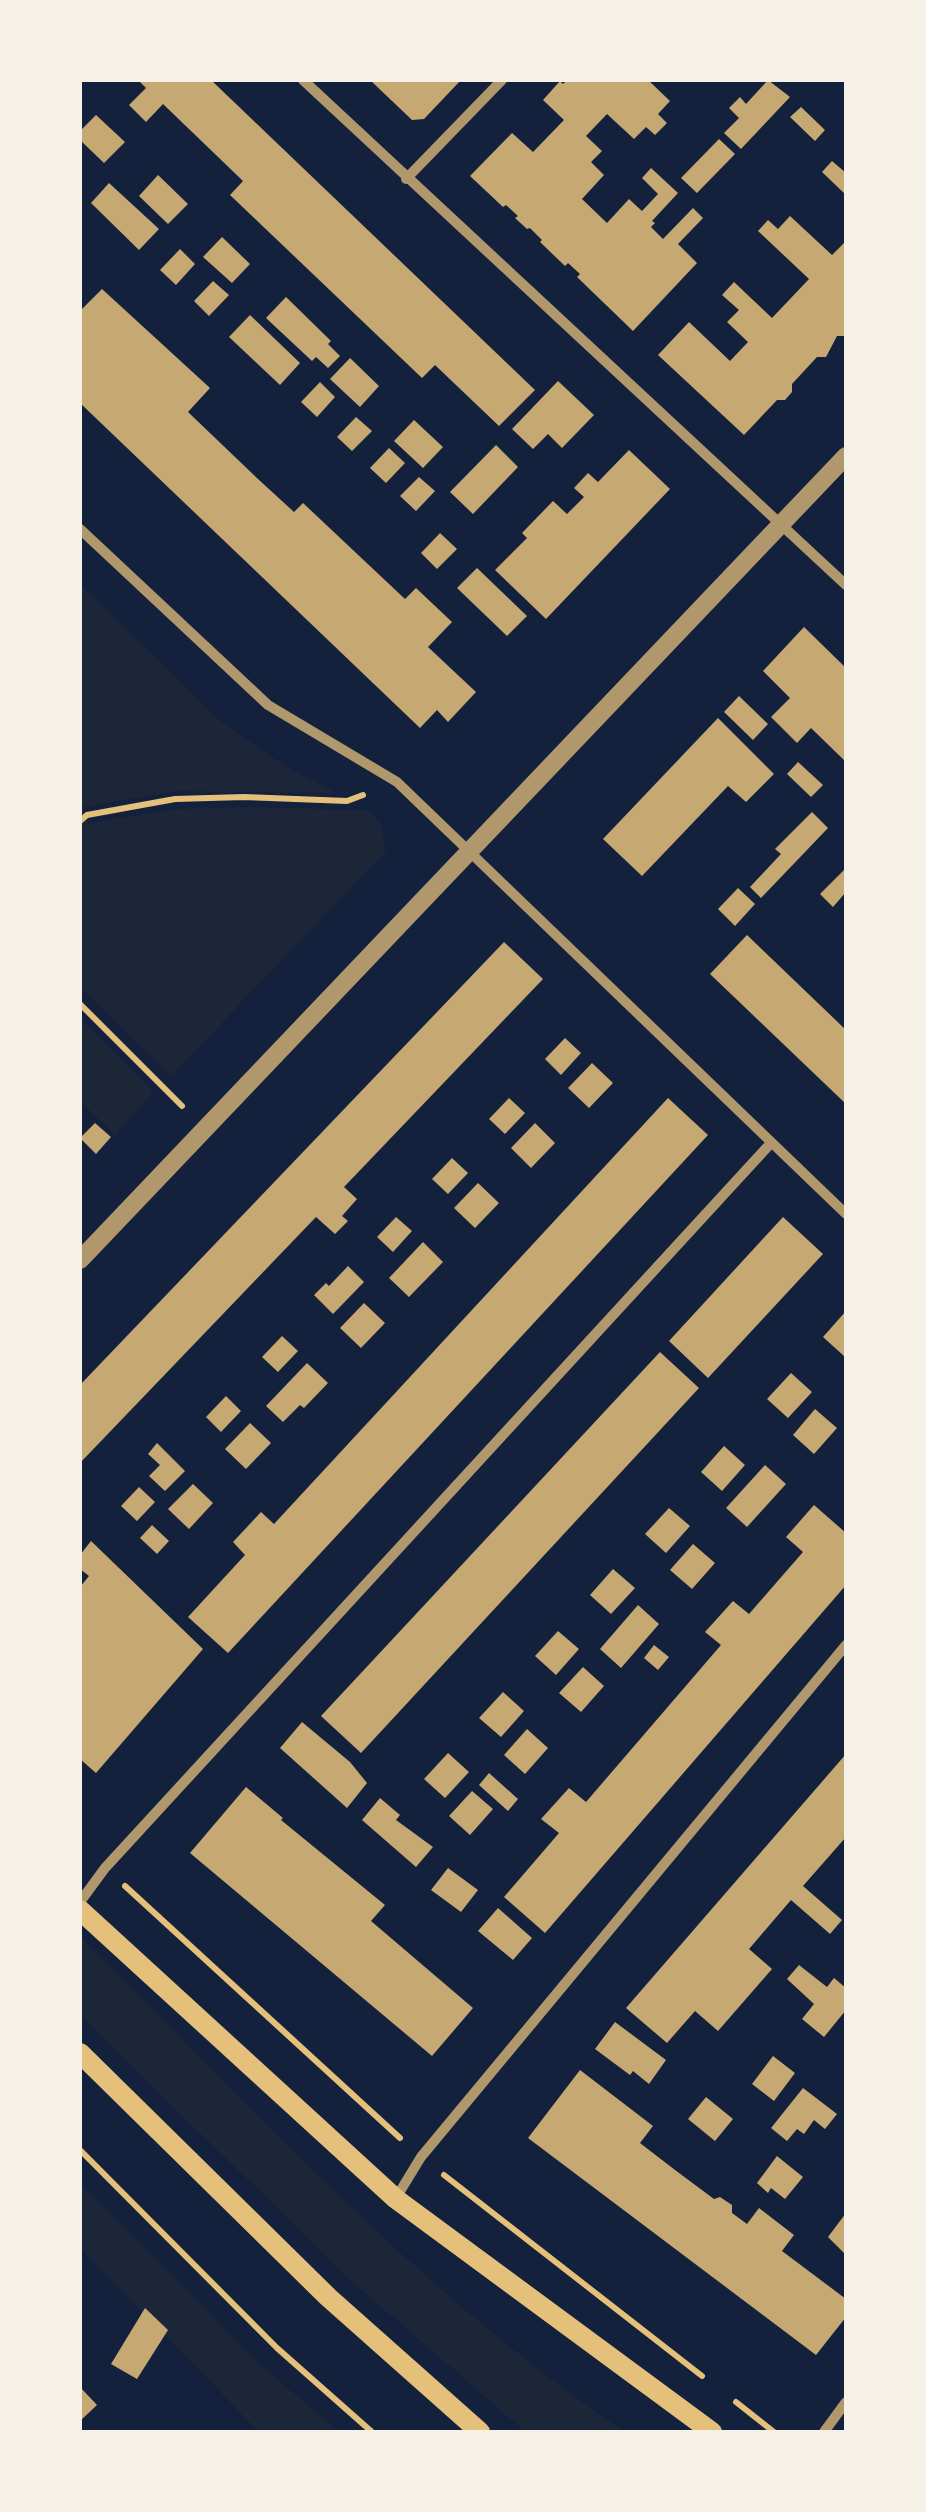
<!DOCTYPE html>
<html>
<head>
<meta charset="utf-8">
<style>
  body { margin:0 }
  #map { position:relative; width:926px; height:2512px; overflow:hidden; background:#14213d; font-family:Rubik,sans-serif }
  canvas { display:block }
  .frame { position:absolute; inset:0; border:82px solid #f6f1e7; pointer-events:none }
</style>
</head>
<body>
<div id="map">
<canvas width="926" height="2512"></canvas>
<div class="frame"></div>
</div>
<script>
const context = document.querySelector('canvas').getContext('2d');
context.lineJoin = 'round';
function fill(path, color) {
  context.fillStyle = color;
  context.fill(path, 'evenodd');
}
function stroke(path, color, width, dash) {
  context.strokeStyle = color;
  context.lineWidth = width;
  context.lineCap = dash ? 'butt' : 'round';
  context.setLineDash(dash || []);
  context.stroke(path);
}
const green = new Path2D(`
  M80 584 224 724 287 767 336 793 177 791 83 807 88 823 179 809 250 807 368 810 381 825 386 851 171 1076 80 988Z
  M80 1018 153 1092 115 1135 80 1101Z
  M80 1936C254 2110 420 2293 625 2432H526L349 2279 80 2015Z
  M80 2183 263 2367 339 2432H259L80 2248Z`);
const building = new Path2D(`
  M138 80H211L535 390 499 426 435 365 422 378 230 195 243 181 163 104 146 122 129 105 146 88Z
  M370 80H461L424 119 412 120Z
  M567 80H648L670 101 658 114 667 123 655 135 646 127 634 139 607 114 586 136 602 151 591 162 604 175 582 199 607 223 629 199 642 211 658 194 642 178 651 168 678 193 652 221 655 223 651 227 663 239 693 208 703 218 678 244 697 263 633 331 577 277 580 274 568 263 565 266 540 242 542 240 530 228 527 229 515 218 518 216 506 205 503 207 470 176 512 133 533 152 564 120 543 100 560 81 563 84Z
  M768 80 790 97 741 149 724 133 739 118 729 108 740 97 746 104Z
  M801 107 825 130 815 141 790 117Z
  M96 115 125 142 104 163 80 140V131Z
  M719 139 735 154 697 193 681 178Z
  M832 161 846 173V195L822 172Z
  M158 175 188 204 168 224 139 196Z
  M109 183 159 229 139 250 91 203Z
  M790 216 832 255 846 241V336H837L826 357H817L792 384V392L785 400H777L744 435 658 355 689 322 730 361 748 342 727 322 739 310 722 295 734 282 772 318 809 279 758 231 768 220 778 229Z
  M222 237 250 264 232 283 203 257Z
  M180 249 195 264 176 285 160 270Z
  M213 281 229 295 209 316 194 301Z
  M102 289 210 388 188 412 258 479 294 512 303 503 405 599 416 588 452 622 428 647 476 692 448 722 437 710 420 728 80 403V311Z
  M286 297 331 341 328 344 340 356 328 368 316 357 312 361 266 318Z
  M250 315 300 363 280 385 229 337Z
  M350 358 379 386 360 407 330 379Z
  M558 381 594 415 562 448 548 434 533 449 512 429Z
  M320 382 335 397 317 417 301 402Z
  M356 417 372 431 352 451 337 437Z
  M414 420 443 447 423 468 394 441Z
  M496 445 518 467 473 514 450 492Z
  M389 448 405 463 386 483 370 468Z
  M629 450 670 489 546 619 495 570 527 538 522 533 553 501 567 514 584 497 574 488 588 473 598 482Z
  M419 477 435 491 416 511 400 496Z
  M440 533 457 549 437 569 421 553Z
  M477 568 527 616 507 636 457 588Z
  M804 627 846 668V762L811 728 797 743 771 717 790 698 763 671Z
  M739 696 768 724 753 740 724 712Z
  M718 718 774 774 746 802 728 786 642 876 603 839Z
  M798 762 823 785 811 797 787 774Z
  M812 812 828 828 761 898 750 887 781 854 775 849Z
  M846 868V892L833 907 820 894Z
  M738 888 755 904 735 926 718 909Z
  M747 935 846 1030V1104L710 974Z
  M504 942 543 979 344 1187 357 1199 342 1216 348 1221 335 1234 316 1217 80 1463V1385Z
  M565 1038 581 1053 561 1075 545 1059Z
  M592 1063 613 1083 589 1108 568 1088Z
  M509 1098 525 1113 505 1134 489 1119Z
  M668 1098 708 1135 228 1653 188 1617 245 1555 233 1542 261 1512 274 1524Z
  M95 1123 111 1137 96 1154 80 1138Z
  M535 1123 555 1143 531 1168 511 1148Z
  M452 1158 468 1173 448 1194 432 1179Z
  M478 1183 499 1203 475 1228 454 1208Z
  M396 1217 412 1231 393 1252 377 1237Z
  M783 1217 823 1254 708 1378 669 1341Z
  M423 1242 443 1262 409 1297 389 1278Z
  M348 1266 364 1282 333 1314 314 1295 326 1283 329 1286Z
  M364 1303 385 1323 361 1348 340 1328Z
  M846 1311V1354L844 1356 823 1337Z
  M282 1336 298 1351 278 1372 262 1357Z
  M660 1352 699 1388 361 1753 321 1716Z
  M307 1363 328 1383 304 1408 300 1405 283 1422 266 1406Z
  M791 1373 812 1392 788 1418 767 1399Z
  M226 1396 241 1411 221 1432 206 1417Z
  M815 1409 837 1428 814 1454 793 1435Z
  M250 1423 271 1443 246 1469 225 1449Z
  M157 1443 185 1471 165 1491 149 1476 160 1465 148 1454Z
  M724 1446 745 1465 722 1491 701 1472Z
  M765 1465 786 1484 747 1527 726 1508Z
  M193 1484 213 1503 189 1529 168 1509Z
  M139 1487 155 1502 137 1521 121 1506Z
  M814 1505 846 1533V1585L545 1933 504 1897 559 1833 541 1819 569 1788 586 1802 721 1645 705 1632 733 1601 749 1614 803 1552 786 1537Z
  M669 1508 690 1526 666 1553 645 1534Z
  M152 1525 169 1541 157 1554 140 1538Z
  M91 1541 203 1649 96 1773 80 1759V1587L89 1576 80 1569V1555Z
  M693 1544 715 1563 692 1589 670 1570Z
  M613 1569 635 1588 611 1614 590 1595Z
  M638 1605 659 1624 621 1668 600 1649Z
  M558 1631 579 1649 556 1675 535 1656Z
  M654 1645 669 1657 658 1670 644 1658Z
  M583 1667 604 1686 581 1712 559 1693Z
  M503 1692 524 1711 501 1737 479 1718Z
  M302 1722 350 1762 367 1783 347 1808 280 1748Z
  M527 1729 548 1748 525 1774 504 1755Z
  M448 1753 469 1772 445 1798 424 1779Z
  M846 1754V1837L803 1886 842 1920 830 1934 791 1900 749 1949 772 1969 718 2031 695 2011 667 2043 626 2008Z
  M489 1773 518 1799 508 1811 479 1785Z
  M246 1787 283 1818 281 1820 385 1905 371 1921 473 2008 432 2056 190 1853Z
  M472 1791 493 1809 470 1835 449 1816Z
  M380 1798 400 1815 396 1820 433 1847 416 1867 362 1820Z
  M448 1868 478 1890 461 1912 431 1890Z
  M498 1908 532 1938 513 1960 478 1931Z
  M799 1965 827 1987 834 1978 846 1988V2010L824 2037 802 2019 814 2004 787 1979Z
  M615 2022 666 2060 649 2084 633 2071 630 2075 595 2049Z
  M773 2056 795 2073 774 2101 752 2084Z
  M580 2070 653 2126 640 2143 675 2170 714 2199 720 2197 732 2205V2213L747 2224 759 2208 794 2235 782 2251 846 2299V2317L816 2355 528 2138Z
  M803 2088 837 2114 825 2129 814 2120 804 2134 797 2129 787 2141 771 2128Z
  M706 2097 733 2119 715 2141 688 2119Z
  M777 2156 803 2177 785 2199 771 2188 768 2193 757 2183Z
  M846 2213V2255L828 2237Z
  M145 2308 168 2330 137 2379 111 2364Z
  M80 2387 97 2405 80 2421Z`);
const path = new Path2D(`
  M80 821 87 815 175 799 244 797 347 801 363 795
  M80 1004 182 1106
  M125 1886 400 2138
  M80 2150 277 2348 372 2432
  M444 2175 702 2376
  M736 2402 774 2432`);
const minor = new Path2D(`
  M303 80 846 585
  M406 179 502 80
  M80 529 268 705 397 782 846 1214
  M80 1902 105 1868 771 1143
  M396 2198 421 2157 846 1645
  M824 2432 846 2402`);
const tertiary = new Path2D(`
  M80 1260 846 456`);
const secondary = new Path2D(`
  M80 1910 396 2199 712 2432
  M80 2053 328 2297 480 2432`);
fill(green, '#1d2539');
fill(building, '#c6a872');
stroke(path, '#e5c07b', 6);
stroke(minor, '#b1986c', 10);
stroke(tertiary, '#b1986c', 18);
stroke(secondary, '#e5c07b', 20);
</script>
</body>
</html>
